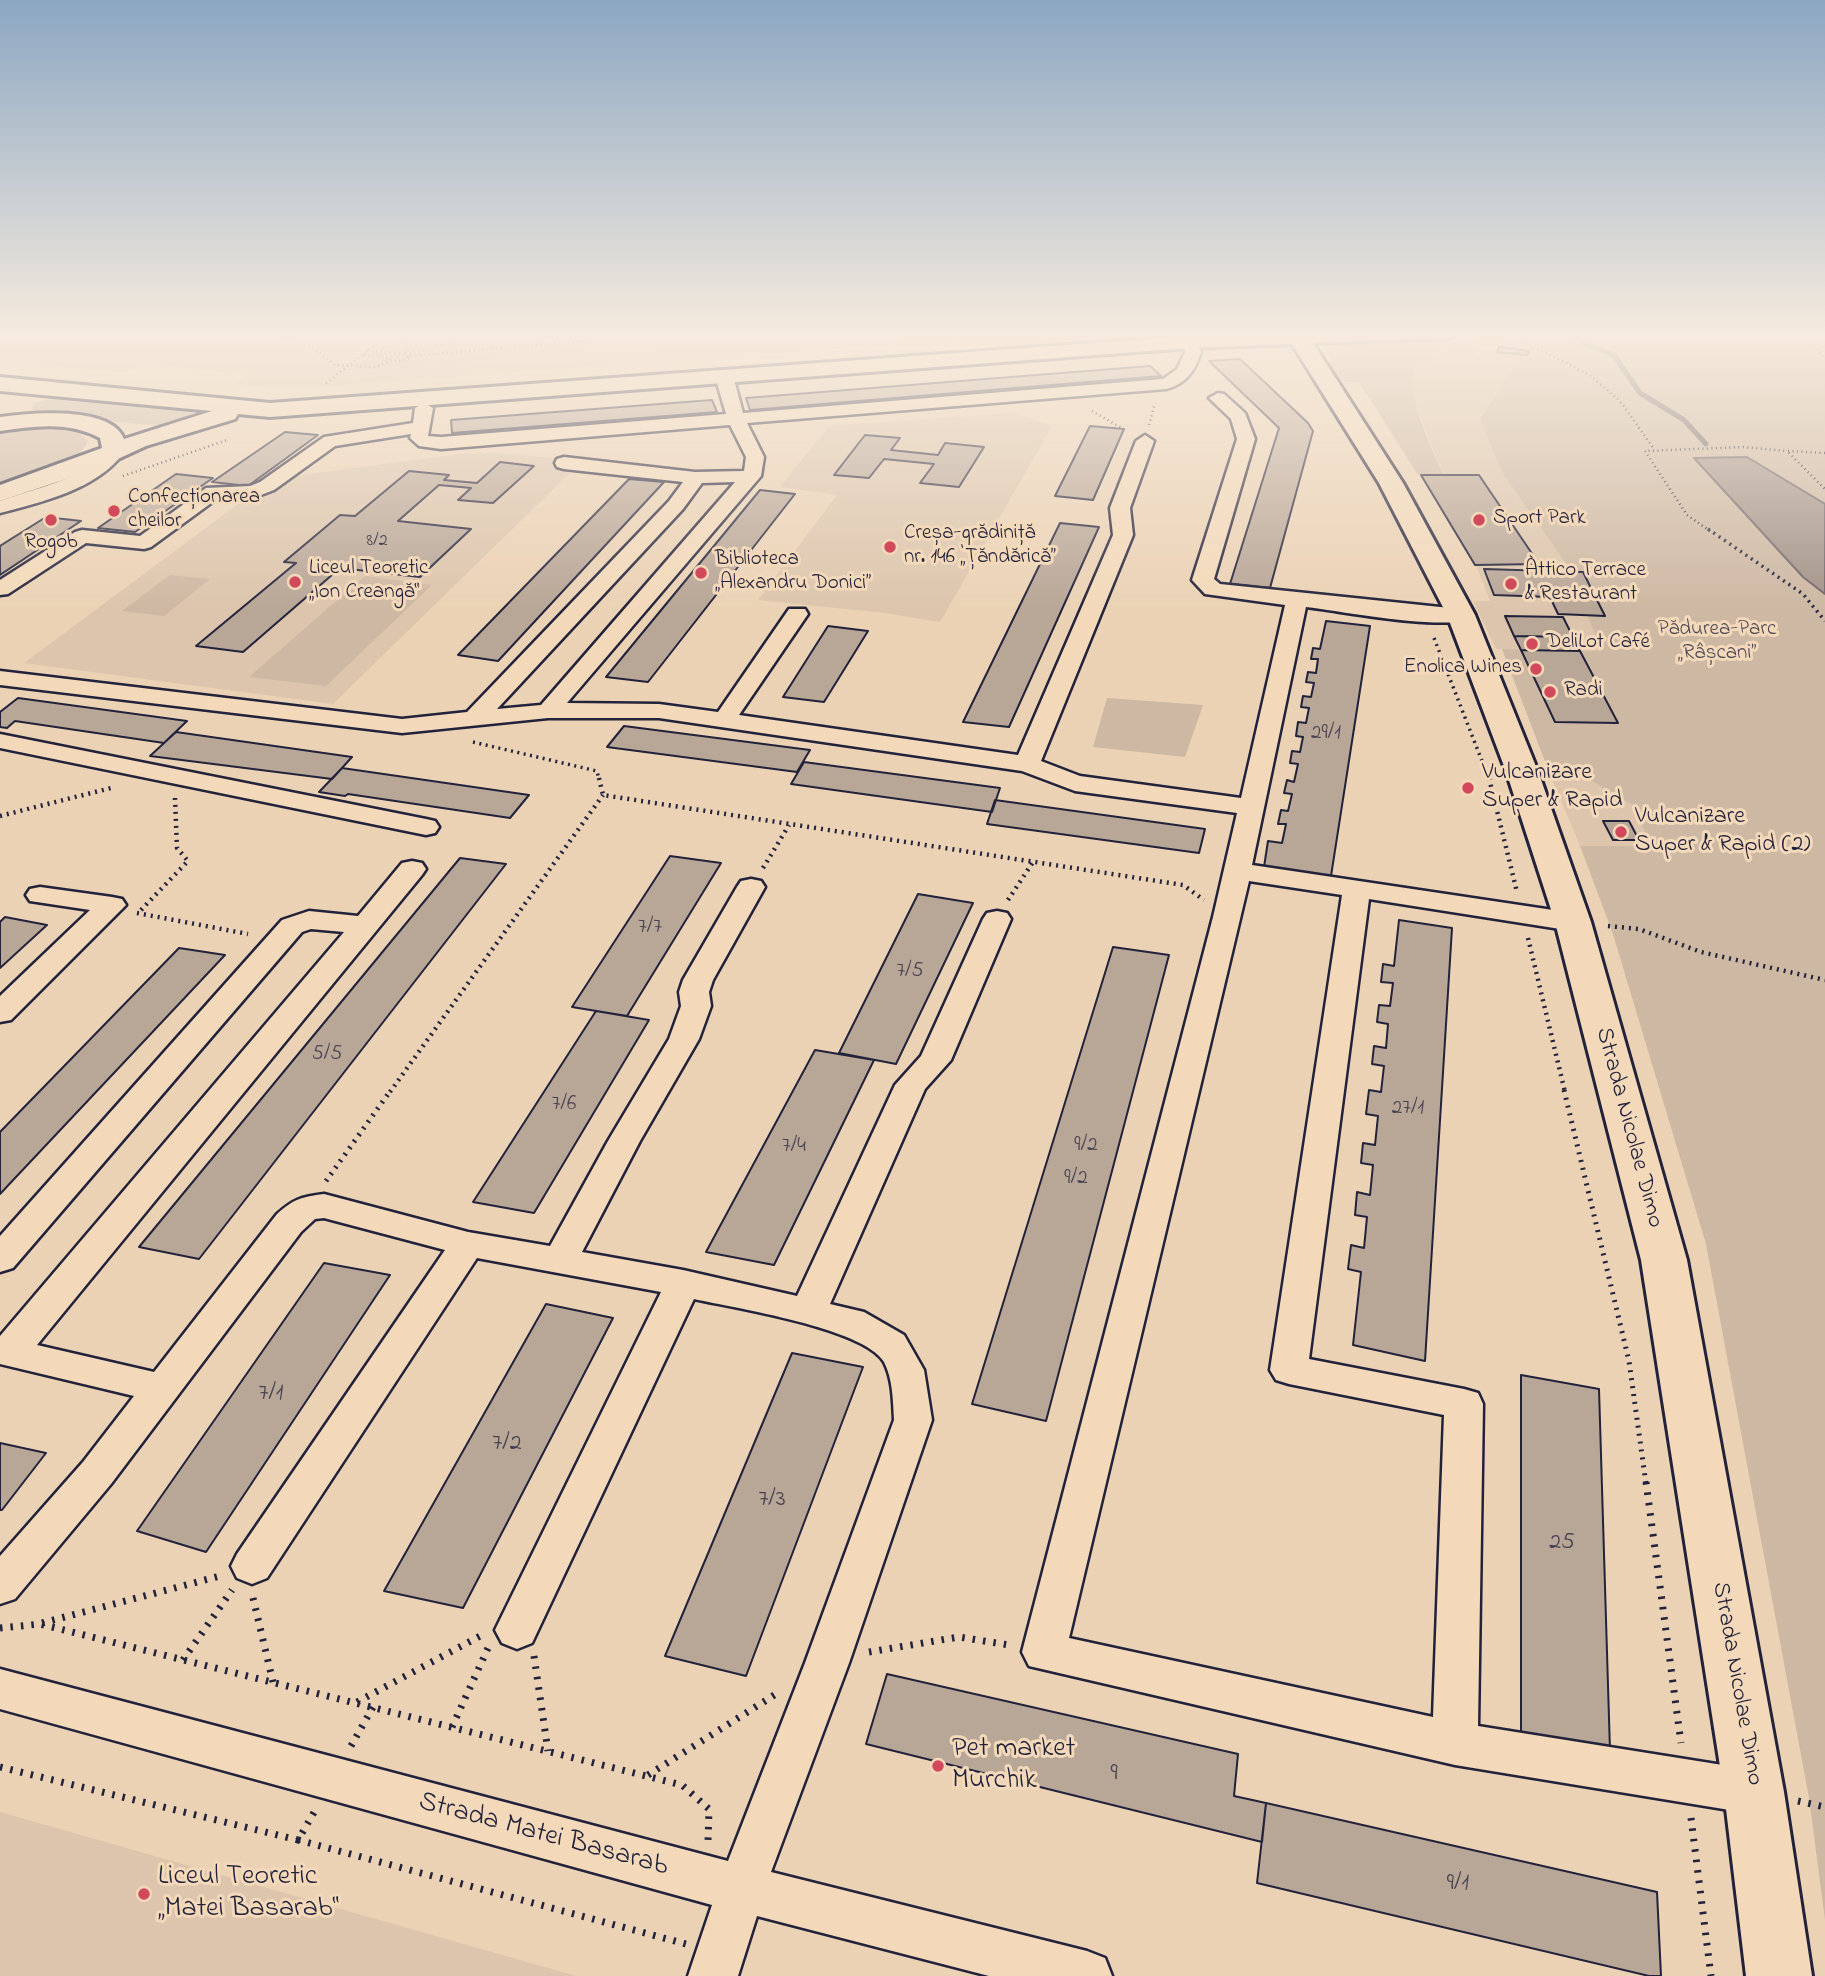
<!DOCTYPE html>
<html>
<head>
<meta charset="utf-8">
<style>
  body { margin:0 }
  canvas { display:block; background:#ebd2b5 }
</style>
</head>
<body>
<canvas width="1825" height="1976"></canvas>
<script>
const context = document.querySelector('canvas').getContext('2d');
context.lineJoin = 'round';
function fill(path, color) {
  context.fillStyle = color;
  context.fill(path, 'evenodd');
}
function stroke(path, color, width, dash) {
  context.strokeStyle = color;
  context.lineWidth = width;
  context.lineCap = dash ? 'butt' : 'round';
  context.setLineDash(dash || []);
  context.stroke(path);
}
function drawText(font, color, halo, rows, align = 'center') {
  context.font = font + ' "Indie Flower",sans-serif';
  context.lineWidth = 6;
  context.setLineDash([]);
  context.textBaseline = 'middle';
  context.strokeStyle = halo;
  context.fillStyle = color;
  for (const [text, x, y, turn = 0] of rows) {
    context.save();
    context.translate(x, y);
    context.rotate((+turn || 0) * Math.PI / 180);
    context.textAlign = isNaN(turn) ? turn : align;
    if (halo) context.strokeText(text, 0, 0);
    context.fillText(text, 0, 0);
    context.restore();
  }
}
const built = new Path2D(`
  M4 332H1062L286 389 235 384 249 375 143 363 124 373 0 361V334Z
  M1435 349 1518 359 1503 474 1567 565 1603 651 1496 649 1473 601H1490L1476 565 1421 475 1443 474 1413 398 1411 381 1414 363Z
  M1013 413 1052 426 940 622 885 613 758 600 837 495 780 487 829 426Z
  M491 453 583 460 333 704 24 663 242 501 271 493 295 476 460 454Z
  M1575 771 1635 806 1649 847 1580 846 1551 777Z
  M0 1812 576 1976H0Z`);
const green = new Path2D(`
  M399 332H693L682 343 428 364 419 367 351 370Z
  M1548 332H1825V504L1747 457 1695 459 1803 577 1825 594V1920L1809 1798 1706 1244 1612 931 1580 846H1649L1635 806 1575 771 1551 777 1502 649 1602 651 1567 565 1503 474 1480 420 1518 360 1495 356 1506 333Z
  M1481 336 1485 338 1476 354 1435 349 1432 364 1414 363C1407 402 1429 439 1443 475H1418L1359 382H1342L1328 362 1332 361 1321 343Z
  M61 396 186 408 193 413C188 423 175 424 164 425 146 426 46 416 32 410L33 403Z
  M53 426 75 430 88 441C82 464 21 476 0 483V430Z
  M170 575 210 579 164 616 122 611Z
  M365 576 432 585 326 686 249 677Z
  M1107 698 1203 705 1185 757 1093 747Z`);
const water = new Path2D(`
  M1747 457 1825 504V594L1803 577 1694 458Z`);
const stream = new Path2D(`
  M1576 340 1614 355 1640 393 1684 420 1706 444`);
const building = new Path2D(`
  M1499 347 1529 351 1527 355 1497 352Z
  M1240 359 1308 423 1313 431 1270 588 1230 584 1279 428 1209 361Z
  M1150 366 1161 376 750 410 746 398Z
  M712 400 717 412 452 433 451 420Z
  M1090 426 1124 429 1093 500 1055 496Z
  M285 432 318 435 248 486 212 482Z
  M865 435 900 438 891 450 938 455 945 443 984 447 959 487 920 483 934 464 884 459 869 478 834 475Z
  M500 462 534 466 493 503 458 500 471 488 439 485 398 521 471 529 420 577 340 568 243 652 196 646 296 563 284 562 340 515 355 516 409 471 449 475 444 480 477 483Z
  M176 474 213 478 135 532 98 528Z
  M1421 475H1479L1539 564 1475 565Z
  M629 479 664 482 498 661 458 655Z
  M760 490 795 494 648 682 606 677Z
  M46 517 81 521 0 575V546Z
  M1060 523 1099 527 1009 727 963 722Z
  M1484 569 1583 572 1605 616 1558 614 1550 597 1494 595Z
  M1505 616 1563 617 1573 637 1514 636Z
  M1326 621 1370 626 1331 876 1264 867 1268 841 1282 843 1286 824H1278L1281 810 1288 811 1292 794 1284 793 1287 780 1294 782 1298 764 1290 763 1292 751 1300 752 1303 737 1296 736 1298 722 1306 723 1309 708 1301 707 1303 696 1311 697 1314 683 1306 682 1308 672 1316 673 1318 659H1311L1313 648 1320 649Z
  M828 626 868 631 824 702 783 697Z
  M1514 636 1573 637 1580 651 1521 650Z
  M1521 650 1580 651 1618 723 1555 722Z
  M18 698 187 721 164 743 15 721 7 728 0 727V712Z
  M624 726 810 750 797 772 607 747Z
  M176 732 352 757 332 779 150 756Z
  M804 762 1000 788 992 812 791 784Z
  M342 768 529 795 510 818 348 794 345 796 319 792Z
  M995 800 1205 829 1199 853 987 824Z
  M1603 821H1629L1639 840H1613Z
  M670 856 721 863 627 1016 572 1007Z
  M460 858 506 864 199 1259 139 1247Z
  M918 894 973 903 896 1064 839 1053Z
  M5 917 47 925 0 968V922Z
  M1399 920 1452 928 1425 1361 1353 1345 1361 1272 1348 1269 1351 1245 1364 1248 1367 1217 1355 1215 1357 1192 1370 1195 1373 1165 1361 1163 1363 1143 1375 1145 1378 1116 1366 1114 1369 1090 1381 1092 1384 1066 1372 1064 1374 1046 1386 1048 1388 1024 1377 1022 1379 1005 1390 1006 1393 983 1381 982 1383 964 1394 966Z
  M1113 947 1169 955 1046 1421 972 1404Z
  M179 948 225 955 0 1194V1132Z
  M596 1011 649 1020 534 1213 473 1202Z
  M815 1050 874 1060 774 1265 706 1252Z
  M324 1263 390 1275 206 1552 137 1531Z
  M546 1304 613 1318 463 1608 384 1591Z
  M792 1353 863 1367 746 1676 665 1656Z
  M1521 1375 1599 1389 1610 1751 1521 1732Z
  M0 1443 46 1453 2 1510H0Z
  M887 1674 1238 1754 1234 1796 1266 1803 1262 1842 866 1744Z
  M1266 1803 1657 1892 1661 1976H1649L1257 1883Z`);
const pathFar4 = new Path2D(`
  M275 332 312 347 335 365 376 367 391 361
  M1802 332 1825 359
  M1469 335 1512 336 1590 375 1620 401 1654 449
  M402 342 415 332
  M550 344 562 332
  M536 345 550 332
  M367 351 393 353
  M404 353 410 358 399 361 387 359 393 354Z
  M404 353 430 332
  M410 354 481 332
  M364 355 387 357
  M411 356 634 337 639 332
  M326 383 392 332
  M1092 411 1127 431
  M1149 425 1155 403
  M1825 453 1787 451 1825 489
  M123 476 227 440
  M1710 531 1687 515 1645 451 1743 447 1787 451`);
const pathFar3 = new Path2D(`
  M1708 529 1803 594 1825 621
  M1434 638 1489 779
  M473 742 597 771 599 779`);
const pathFar2 = new Path2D(`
  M599 778 603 795 1183 885 1204 900
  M1489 778 1517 892
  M0 816 111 788
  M763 868 789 825
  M1008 900 1033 862
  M141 910 188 861 177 848 175 798
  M137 913 248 934
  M1608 926 1639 929 1701 952 1825 980
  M1528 938 1565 1092
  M390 1092 603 795`);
const pathFar1 = new Path2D(`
  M1564 1090 1629 1361 1646 1484
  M326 1181 391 1090`);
const path = new Path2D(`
  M1646 1482 1681 1743
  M253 1598 273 1682
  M42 1623 220 1576
  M0 1628 40 1624 682 1785 709 1809 708 1840
  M869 1652 959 1637 1009 1645
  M534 1656 548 1751
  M183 1660 232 1590
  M357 1702 482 1635
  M452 1727 488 1648
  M351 1746 373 1707
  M0 1767 298 1840 316 1809
  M648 1775 776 1694
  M1798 1801 1825 1807
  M1691 1818 1711 1976
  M298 1840 686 1944`);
const minor = new Path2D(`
  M1189 337 1195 339 1201 352C1195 371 1186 384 1166 389L747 423 764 457 761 476 567 703 659 704 718 712 789 609H805L808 614 739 715 1018 755 1113 535 1110 508 1136 441 1145 435 1154 441 1130 508 1133 535 1041 761 1080 776 1241 798 1285 605 1205 594 1192 580 1237 439 1231 419 1209 398 1218 393 1224 394 1245 413 1255 439 1214 579 1220 584 1469 610 1472 615 1469 620C1433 629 1347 612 1306 607L1252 865 1573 913 1583 916 1587 922 1583 928 1573 931 1369 899 1309 1359 1464 1389 1478 1393 1483 1404 1478 1726 1754 1770 1770 1777 1777 1792 1770 1807 1754 1814 1455 1765 1029 1666 1022 1652 1213 917 1237 813 1075 791 1022 771 659 718H548L402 733 0 685V671L402 719 467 712 669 501 683 482 564 469 557 467 555 463 557 459 564 457 695 472 744 471 746 457 730 425 441 449 419 446 410 438 411 434 335 446 274 490 253 498H218L151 547 144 549 86 543 8 594 0 595V580L75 532 82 530 140 536 206 488 250 486 260 482 324 437 413 423 415 408 424 403 433 408 428 436 441 437 726 414 715 376 724 371 733 376 743 413 1163 379 1177 369 1185 352 1181 342ZM735 482 541 705 497 709 683 509 702 483ZM1249 881 1342 895 1270 1370 1276 1380 1289 1384 1444 1415 1433 1717 1069 1638Z
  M115 446 124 452C98 489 42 502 0 513V501C25 492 51 486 74 475 88 468 107 448 115 446Z
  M0 734 426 819 435 821 439 827 435 833 426 835 0 748Z
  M412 861 422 863 426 869 422 875 37 1345 154 1372 277 1214C294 1199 301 1197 324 1194L468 1232 550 1246 608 1141 669 1039 681 1006 679 992 683 980 737 887 741 881 751 879 761 881 765 887 713 980 709 992 711 1006 699 1039 640 1141 582 1252 683 1270 797 1296 895 1085 921 1056 983 919 987 913 997 911 1007 913 1011 919 951 1060 925 1089 830 1304 864 1312 904 1335 924 1370 932 1420 849 1663 771 1872 1087 1951 1105 1958 1112 1976H989L757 1916 738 1976H688L712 1905 0 1709V1669L728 1861 805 1663 894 1420C893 1402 893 1379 884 1362 864 1328 734 1308 694 1299L532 1643 517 1649 502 1643 495 1630 661 1292 477 1258 267 1578 252 1584 237 1578 231 1566 237 1554 445 1250 324 1218 315 1219 301 1232 111 1484 15 1599 0 1604V1556L83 1462 134 1396 0 1364V1336L344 932 311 929 302 932 13 1268 0 1272V1236L282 920 309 911 358 916 402 863Z
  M40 887 112 897 122 899 126 905 11 1020 0 1022V996L90 910 30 901 26 895 30 889Z`);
const major = new Path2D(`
  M1285 332H1456L1453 336 1446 338 1313 343 1403 483 1475 615 1539 774 1591 922 1687 1260 1784 1792 1812 1976H1746L1724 1792 1641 1260 1555 922 1507 774 1447 615 1379 483 1292 344 1189 348 270 417 238 414 235 419 146 446 96 469 0 501V485L102 448 100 438C69 421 34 426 0 431V417C29 413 111 405 124 439L212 411 0 391V377L270 403 1189 336Z`);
const markers = [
  [114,511,7,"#d1495b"],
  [51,520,7,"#d1495b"],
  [1479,520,7,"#d1495b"],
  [890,547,7,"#d1495b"],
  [701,573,7,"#d1495b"],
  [295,582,7,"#d1495b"],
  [1511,584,7,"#d1495b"],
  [1532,644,7,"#d1495b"],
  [1536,669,7,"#d1495b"],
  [1550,692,7,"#d1495b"],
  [1468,788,7,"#d1495b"],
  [1621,832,7,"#d1495b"],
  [938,1766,7,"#d1495b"],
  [144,1894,7,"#d1495b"]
];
const farNumbernames = [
  ["8/2",377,542]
];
const farPoinames = [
  ["Confecționarea",128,499],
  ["cheilor",128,523],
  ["Sport Park",1493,520],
  ["Creșa-grădiniță",904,535],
  ["nr. 146 „Țăndărică”",904,559],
  ["Rogob",51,544,"center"],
  ["Biblioteca",715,561],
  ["„Alexandru Donici”",715,585],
  ["Liceul Teoretic",309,570],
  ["„Ion Creangă“",309,594],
  ["Àttico Terrace",1525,572],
  ["& Restaurant",1525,596],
  ["DeliLot Café",1546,644],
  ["Enolica Wines",1522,669,"right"],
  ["Radi",1564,692]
];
const farParknames = [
  ["Pădurea-Parc",1717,631],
  ["„Râșcani”",1717,655]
];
const numberNames = [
  ["29/1",1326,735],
  ["7/7",650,929],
  ["7/5",910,973],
  ["5/5",327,1056],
  ["7/6",564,1106],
  ["27/1",1408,1110],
  ["9/2",1086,1147],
  ["7/4",794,1148],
  ["9/2",1076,1180]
];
const poiNames = [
  ["Vulcanizare",1482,774],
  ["Super & Rapid",1482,802],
  ["Vulcanizare",1635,818],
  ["Super & Rapid (2)",1635,846]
];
const streetNames = [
  ["Strada Nicolae Dimo",1628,1128,75],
  ["Strada Nicolae Dimo",1736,1684,80]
];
const nearNumbernames = [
  ["7/1",271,1395],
  ["7/2",507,1445],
  ["7/3",772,1501],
  ["25",1562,1544],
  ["9",1114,1775],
  ["9/1",1458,1885]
];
const nearPoinames = [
  ["Pet market",952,1750],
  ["Murchik",952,1782],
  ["Liceul Teoretic",158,1878],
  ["„Matei Basarab“",158,1910]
];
const nearStreetnames = [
  ["Strada Matei Basarab",543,1836,15]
];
fill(built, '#dcc5ac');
fill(green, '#cdb8a3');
fill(water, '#a39389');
stroke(water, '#6f666a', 2);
stroke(stream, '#6f666a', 5);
fill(building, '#b8a697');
stroke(building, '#22223b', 2);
stroke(minor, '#22223b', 5);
stroke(major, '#22223b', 6);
stroke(pathFar4, '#22223b', 2.5, [1, 3.5]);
stroke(pathFar3, '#22223b', 3.5, [2, 4.5]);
stroke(pathFar2, '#22223b', 4.5, [2, 5]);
stroke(pathFar1, '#22223b', 5, [2, 6]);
stroke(path, '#22223b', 7, [2.5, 8]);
fill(minor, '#f3d9ba');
fill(major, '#f3d9ba');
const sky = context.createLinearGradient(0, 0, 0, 609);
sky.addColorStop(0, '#8ca7c2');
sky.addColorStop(0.55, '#f6ebde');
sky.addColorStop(1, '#f6ebde00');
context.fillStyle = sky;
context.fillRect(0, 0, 1825, 609);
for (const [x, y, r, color] of markers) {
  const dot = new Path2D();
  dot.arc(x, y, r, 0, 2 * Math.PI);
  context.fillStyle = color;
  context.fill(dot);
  stroke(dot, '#f3d9ba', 2.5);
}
drawText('18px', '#484352', null, farNumbernames);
drawText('21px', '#22223b', '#f3d9ba', farPoinames, 'left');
drawText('21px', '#4d4855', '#f3d9ba', farParknames);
drawText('21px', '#484352', null, numberNames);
drawText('24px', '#22223b', '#f3d9ba', poiNames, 'left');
drawText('24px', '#22223b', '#f3d9ba', streetNames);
drawText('24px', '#484352', null, nearNumbernames);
drawText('28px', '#22223b', '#f3d9ba', nearPoinames, 'left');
drawText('28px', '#22223b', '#f3d9ba', nearStreetnames);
</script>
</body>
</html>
